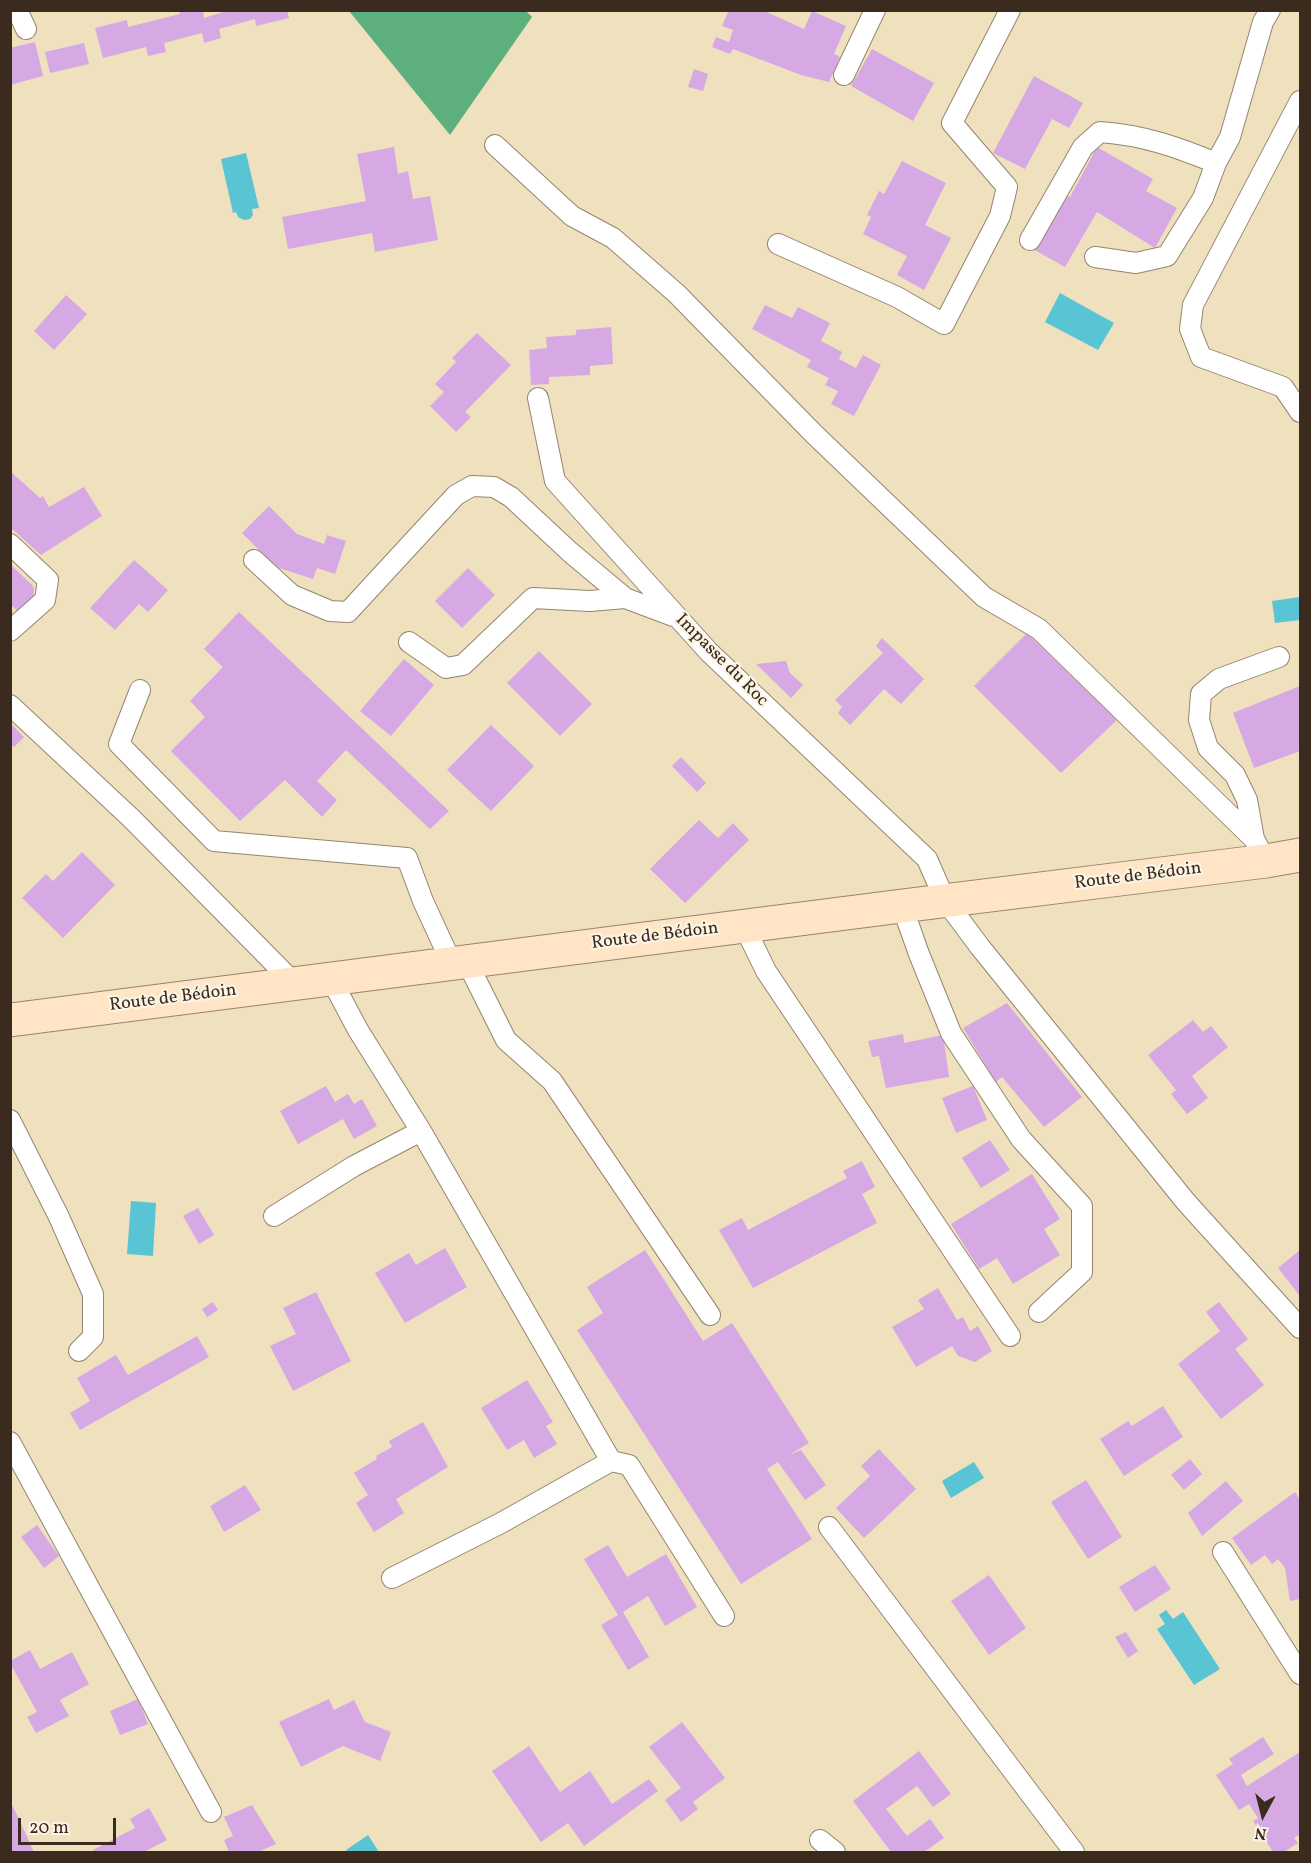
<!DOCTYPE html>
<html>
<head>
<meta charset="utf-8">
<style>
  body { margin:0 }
  #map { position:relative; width:1311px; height:1863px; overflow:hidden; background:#efe0be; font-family:Vollkorn,serif }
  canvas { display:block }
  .frame { position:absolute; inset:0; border:12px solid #3b2a1e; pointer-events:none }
  .north { position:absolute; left:1233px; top:1785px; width:60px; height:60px; -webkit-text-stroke:4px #fcf5e5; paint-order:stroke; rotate:187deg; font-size:16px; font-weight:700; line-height:24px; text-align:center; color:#3b2a1e }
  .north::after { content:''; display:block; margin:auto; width:21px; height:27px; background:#3b2a1e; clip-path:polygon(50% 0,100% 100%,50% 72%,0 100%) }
  .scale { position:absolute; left:18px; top:1818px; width:98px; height:27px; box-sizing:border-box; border:3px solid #3b2a1e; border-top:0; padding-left:8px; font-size:18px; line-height:21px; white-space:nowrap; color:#3b2a1e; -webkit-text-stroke:4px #fcf5e5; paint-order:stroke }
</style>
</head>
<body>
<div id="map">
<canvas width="1311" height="1863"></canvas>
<div class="frame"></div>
<div class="north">N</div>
<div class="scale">20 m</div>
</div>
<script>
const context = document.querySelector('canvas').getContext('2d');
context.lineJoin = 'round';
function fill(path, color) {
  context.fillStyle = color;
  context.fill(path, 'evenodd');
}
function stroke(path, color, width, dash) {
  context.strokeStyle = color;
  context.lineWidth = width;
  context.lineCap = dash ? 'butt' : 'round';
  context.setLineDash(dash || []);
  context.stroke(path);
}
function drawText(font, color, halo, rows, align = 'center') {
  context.font = font + ' Vollkorn,serif';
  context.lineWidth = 4.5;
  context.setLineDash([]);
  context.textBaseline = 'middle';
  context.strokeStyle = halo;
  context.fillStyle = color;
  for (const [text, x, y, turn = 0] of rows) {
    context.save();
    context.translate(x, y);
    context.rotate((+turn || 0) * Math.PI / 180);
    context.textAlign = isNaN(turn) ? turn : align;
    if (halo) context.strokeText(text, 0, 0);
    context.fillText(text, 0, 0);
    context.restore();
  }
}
const forest = new Path2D(`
  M526 11 532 17 450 135 349 11Z`);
const water = new Path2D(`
  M246 153 259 208 252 209 253 215 250 219 244 220 238 217 236 212 233 213 221 159Z
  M1060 293 1114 323 1098 350 1045 322Z
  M1300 597V620L1275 623 1272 601Z
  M131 1201 156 1203 153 1256 127 1254Z
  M974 1462 984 1478 951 1498 942 1481Z
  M1166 1610 1173 1619 1183 1612 1220 1669 1194 1685 1157 1629 1165 1624 1159 1615Z
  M368 1835 379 1852H348L346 1850Z`);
const building = new Path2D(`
  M179 10H203L204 18 230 10H287L289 18 256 26 255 19 219 29 221 38 204 43 202 33 164 43 166 52 148 56 146 47 103 58 95 28 127 20 128 27 180 14Z
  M729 10H762L804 29 812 11 846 26 834 54 840 57 829 82 801 75 733 49 730 54 712 47 716 37 729 42 733 30 722 26Z
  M35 42 43 76 10 85V48Z
  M84 43 89 64 50 73 45 52Z
  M872 49 934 83 913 121 851 86Z
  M694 69 708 74 703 91 688 87Z
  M1034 76 1083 103 1069 128 1052 119 1025 169 993 153Z
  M394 147 398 174 408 171 413 199 430 196 438 240 375 252 372 233 288 249 282 217 366 201 357 154Z
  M1097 147 1153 179 1146 191 1177 208 1155 248 1097 212 1065 267 1031 248 1062 193 1070 197Z
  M902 161 946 183 925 225 951 238 924 290 897 275 907 256 863 234 871 217 867 215 879 191 884 194Z
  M66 295 87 314 54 350 34 331Z
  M765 305 792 318 798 307 830 323 821 341 842 352 839 359 856 368 863 355 881 365 854 416 831 404 838 391 825 385 829 378 807 367 811 360 752 329Z
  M611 327 613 364 590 366V375L549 377V384L531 385 529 350 547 348 546 337 576 335V330Z
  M477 333 511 365 465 412 471 417 456 432 430 406 444 392 435 384 456 362 452 358Z
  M10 471 40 498 43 496 49 507 84 487 102 516 41 555 10 527Z
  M269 506 297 534 324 544 327 535 346 541 335 574 317 568 313 579 276 567 242 533Z
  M134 560 168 590 148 612 139 604 115 630 90 608Z
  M10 564 33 586 34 591 33 600 21 614 10 604Z
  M468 568 495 595 462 628 435 601Z
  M239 612 449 811 430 829 346 750 317 781 337 800 322 817 285 780 240 821 171 751 205 717 190 701 223 667 204 649Z
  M1026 634 1031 637 1117 720 1061 773 974 686Z
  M882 638 924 679 901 704 884 689 850 725 838 713 842 707 835 700 883 653 876 646Z
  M539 651 592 704 560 736 507 683Z
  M404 659 434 685 391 736 360 711Z
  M786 661 790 673 803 685 791 698 756 664Z
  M1300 686V751L1254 768 1233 713Z
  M10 723 24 737 14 747 10 744Z
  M491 725 534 766 491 811 447 770Z
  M681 757 706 783 697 792 672 766Z
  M699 820 718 838 733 823 749 840 685 903 650 869Z
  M82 852 115 885 63 938 22 898 46 874 53 881Z
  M1007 1003 1082 1097 1044 1127 1002 1077 996 1082 963 1028Z
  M1193 1020 1203 1032 1211 1026 1228 1047 1192 1076 1208 1098 1187 1114 1171 1094 1176 1090 1148 1055Z
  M903 1034 904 1043 943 1035 949 1077 886 1088 879 1056 872 1057 868 1041Z
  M326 1086 335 1102 348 1094 354 1104 362 1099 377 1126 354 1139 343 1119 298 1144 280 1111Z
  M973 1086 987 1120 956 1133 942 1098Z
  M990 1140 1010 1170 981 1188 962 1158Z
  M862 1161 875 1187 862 1194 877 1223 753 1288 719 1230 742 1218 748 1230 847 1178 843 1171Z
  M1032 1174 1060 1219 1044 1229 1060 1255 1013 1284 997 1258 979 1269 951 1224Z
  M198 1208 214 1235 199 1244 183 1216Z
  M445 1248 467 1287 405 1323 375 1273 409 1253 416 1265Z
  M645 1250 703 1341 732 1323 809 1443 789 1455 801 1450 826 1485 805 1500 778 1462 767 1469 812 1539 741 1584 577 1330 603 1313 587 1287Z
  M1300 1250V1296L1278 1268Z
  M938 1288 957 1320 963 1317 970 1331 978 1326 992 1351 975 1362 958 1356 952 1346 916 1367 892 1327 924 1309 918 1300Z
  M316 1292 351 1361 293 1391 270 1346 296 1334 283 1308Z
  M213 1302 218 1310 207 1317 202 1309Z
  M1219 1302 1248 1339 1235 1349 1264 1385 1221 1419 1178 1364 1220 1331 1206 1312Z
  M197 1336 209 1357 80 1430 70 1413 90 1401 77 1378 116 1355 128 1375Z
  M527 1380 553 1422 546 1426 557 1444 534 1458 524 1440 507 1450 481 1408Z
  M1163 1406 1183 1437 1124 1476 1100 1439 1128 1421 1132 1426Z
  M423 1422 448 1467 396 1499 404 1513 374 1532 356 1503 368 1495 354 1473 377 1459 376 1456 392 1447 389 1441Z
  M879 1449 916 1489 864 1538 836 1508 870 1476 861 1466Z
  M1190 1459 1202 1474 1184 1490 1171 1475Z
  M1086 1480 1122 1537 1088 1559 1051 1502Z
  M1226 1481 1243 1501 1202 1536 1188 1513Z
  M245 1485 261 1510 224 1532 210 1506Z
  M1295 1492 1300 1500V1599L1290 1601 1285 1568 1278 1559 1272 1564 1265 1555 1251 1565 1232 1538Z
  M37 1525 59 1556 44 1568 21 1537Z
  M608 1545 627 1577 666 1554 697 1607 665 1626 648 1596 623 1612 649 1657 628 1670 601 1625 618 1615 584 1559Z
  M1155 1565 1171 1589 1135 1612 1119 1587Z
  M989 1575 1026 1628 989 1655 951 1601Z
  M1126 1632 1138 1651 1128 1658 1115 1637Z
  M30 1650 40 1669 72 1652 89 1684 60 1700 69 1716 36 1733 27 1717 37 1712 10 1663V1661Z
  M138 1699 148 1724 120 1735 110 1711Z
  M329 1699 334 1710 354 1700 365 1722 391 1732 380 1761 343 1746 301 1767 279 1722Z
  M682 1722 725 1778 693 1802 698 1809 681 1822 665 1800 681 1788 649 1747Z
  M1263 1737 1274 1754 1241 1775 1247 1786 1300 1752V1834L1294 1838 1298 1843 1284 1852H1273L1253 1821 1258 1818 1249 1804 1239 1810 1216 1775 1233 1764 1229 1759Z
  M529 1746 560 1792 590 1771 612 1804 649 1779 658 1791 584 1846 568 1823 541 1842 492 1771Z
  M919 1751 951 1794 933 1807 917 1786 886 1809 907 1836 930 1819 944 1838 924 1852H891L853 1801Z
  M10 1801 17 1815 34 1852H10Z
  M252 1805 276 1844 258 1852H229L224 1840 233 1836 224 1817Z
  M149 1808 167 1840 144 1852H94L93 1850 135 1828 130 1819Z`);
const lane = new Path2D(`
  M17 10 26 29
  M844 75 875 10
  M1300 101 1193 305 1190 329 1201 357 1283 387 1300 412
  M495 145 572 216 613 238 677 294 814 434 984 597 1039 629 1254 839 1266 861
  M1030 240 1083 147 1100 132C1143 135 1177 147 1216 163
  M778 244 897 297 944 324 1000 216 1007 187 952 123 1010 10
  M1095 257 1136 263 1167 256 1203 198 1216 163 1230 137 1263 22 1270 10
  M538 398 555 481 709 652 927 859 945 900 980 947 1186 1202 1300 1328
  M10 544 48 580 45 600 10 631
  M254 560 292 595 330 611 348 612 456 495 472 486 494 487 511 497 570 552 625 598
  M409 642 446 668 463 665 533 598 590 601 625 598 673 616
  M140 690 119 744 214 841 407 858 423 901 452 964
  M10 705 132 819 295 984
  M1254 839 1247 800 1235 775 1208 748 1199 720 1201 694 1219 679 1279 657
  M902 906 919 954 951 1033 1021 1139 1082 1206V1272L1039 1312
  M744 926 766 971 1010 1336
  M467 962 506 1040 552 1081 710 1315
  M331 979 358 1030 421 1131 611 1461 501 1523 392 1578
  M10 1120 59 1217 93 1294V1337L79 1351
  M274 1216 354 1166 421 1131
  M10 1442 211 1812
  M611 1461 629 1465 724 1616
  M829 1527 1074 1852
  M1223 1552 1300 1674
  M820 1840 835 1852`);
const secondary = new Path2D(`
  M10 1020 902 906 1266 861 1300 855`);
const streetNames = [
  ["Impasse du Roc",721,661,45],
  ["Route de Bédoin",1138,877,-7],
  ["Route de Bédoin",655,937,-7],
  ["Route de Bédoin",173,999,-7]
];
fill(forest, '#5db07d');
fill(water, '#59c4d4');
fill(building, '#d6a9e4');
stroke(lane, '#95856e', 22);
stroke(secondary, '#95856e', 35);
stroke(lane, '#fff', 20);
stroke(secondary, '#ffe4c6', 33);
drawText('18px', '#3b2a1e', '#fcf5e5', streetNames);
</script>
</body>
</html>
